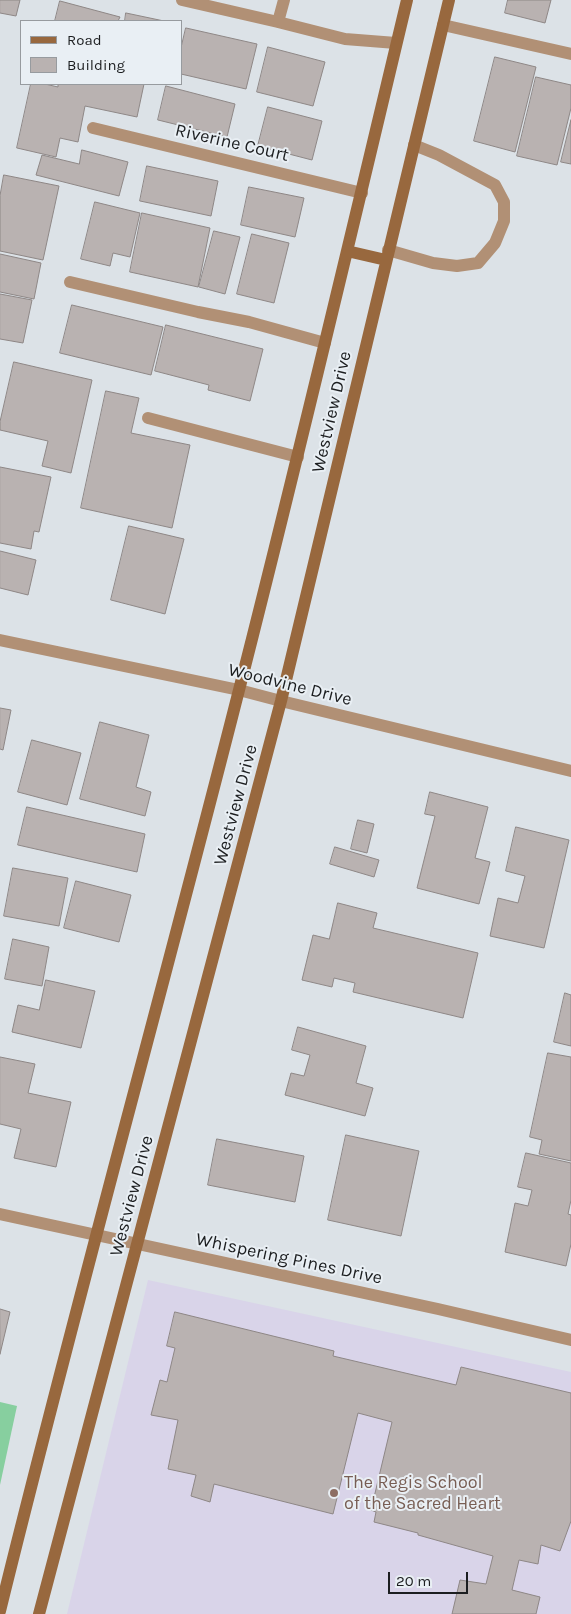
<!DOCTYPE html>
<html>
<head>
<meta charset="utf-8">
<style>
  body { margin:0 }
  #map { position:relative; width:571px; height:1614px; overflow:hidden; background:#dce2e7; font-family:Karla,sans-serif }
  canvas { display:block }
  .legend { position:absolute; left:20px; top:20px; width:162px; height:65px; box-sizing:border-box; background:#e9eff4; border:1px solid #979b9f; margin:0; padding:6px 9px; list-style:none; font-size:15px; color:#1c1e20 }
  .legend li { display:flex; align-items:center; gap:10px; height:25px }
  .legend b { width:25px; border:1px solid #979b9f }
  .scale { position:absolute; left:388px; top:1572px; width:80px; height:22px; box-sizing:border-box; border:2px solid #1c1e20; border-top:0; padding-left:6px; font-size:15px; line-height:18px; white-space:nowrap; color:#1c1e20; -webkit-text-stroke:4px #e9eff4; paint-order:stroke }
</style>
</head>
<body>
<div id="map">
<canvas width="571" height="1614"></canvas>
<ul class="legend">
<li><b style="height:6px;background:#98683e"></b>Road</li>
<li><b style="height:14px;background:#b9b2b1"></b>Building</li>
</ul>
<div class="scale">20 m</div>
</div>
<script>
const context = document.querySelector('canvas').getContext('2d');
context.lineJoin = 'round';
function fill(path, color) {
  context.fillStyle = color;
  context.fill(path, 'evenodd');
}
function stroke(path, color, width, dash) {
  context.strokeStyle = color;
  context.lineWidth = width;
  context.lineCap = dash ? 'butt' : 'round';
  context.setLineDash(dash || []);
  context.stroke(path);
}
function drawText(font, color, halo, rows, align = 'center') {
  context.font = font + ' Karla,sans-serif';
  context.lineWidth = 4;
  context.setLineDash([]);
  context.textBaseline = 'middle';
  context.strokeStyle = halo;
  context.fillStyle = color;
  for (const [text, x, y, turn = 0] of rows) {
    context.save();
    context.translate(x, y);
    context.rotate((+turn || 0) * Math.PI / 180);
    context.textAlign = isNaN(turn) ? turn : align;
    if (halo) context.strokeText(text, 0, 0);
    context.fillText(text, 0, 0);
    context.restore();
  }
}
const education = new Path2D(`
  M148 1280 571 1372V1614H67Z`);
const green = new Path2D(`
  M0 1402 17 1406 0 1485Z`);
const building = new Path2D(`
  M0 0H20L16 16 0 13Z
  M508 0H551L545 23 505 13Z
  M60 1 120 17 118 21H55Z
  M126 13 164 21H125Z
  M186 28 257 44 246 89 181 74V48Z
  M268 47 325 62 313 106 257 92Z
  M495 57 536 67 515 152 474 141Z
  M536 77 571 85V108L557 165 517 156Z
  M31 84H45L58 87V84H144L137 117 85 106 78 142 60 138 56 157 17 148Z
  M166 86 235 104 227 137 158 120Z
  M268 107 322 121 312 160 258 146Z
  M571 120V164L561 162Z
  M82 150 128 162 119 196 36 175 42 155 79 164Z
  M147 166 218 181 211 216 140 201Z
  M4 175 59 186 43 260 0 251V196Z
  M249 187 304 198 295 237 241 225Z
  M95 202 140 213 130 257 113 253 110 266 81 259Z
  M142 213 210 228 198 287 130 272Z
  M214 231 240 237 225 294 199 287Z
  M252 234 289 243 274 303 237 294Z
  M0 254 41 263 34 299 0 292Z
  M0 294 32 300 23 343 0 339Z
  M72 305 163 327 151 375 60 353Z
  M166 325 263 349 250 401 208 390 209 385 155 371Z
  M14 362 92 380 71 473 42 466 48 441 0 430V422Z
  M106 391 139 398 131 433 190 445 172 528 81 508Z
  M0 467 51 477 39 532 34 531 31 549 0 543Z
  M129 526 184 539 165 614 111 600Z
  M0 551 36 560 28 595 0 588Z
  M0 708 11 710 3 750 0 749Z
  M100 722 149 735 136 787 151 792 145 816 80 799Z
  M32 740 81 753 67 805 18 792Z
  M430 792 488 807 475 858 490 862 479 904 417 888 435 816 425 814Z
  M27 807 145 834 137 872 18 845Z
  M358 820 374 824 367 853 351 849Z
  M516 827 569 840 544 948 490 936 498 898 518 903 525 876 506 871Z
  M335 847 379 860 374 877 330 864Z
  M13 868 68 878 59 926 4 916Z
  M76 881 131 895 119 942 64 928Z
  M338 903 377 913 373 928 478 953 463 1018 353 992 355 983 334 978 332 987 302 980 313 935 329 939Z
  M13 939 49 947 42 986 5 979Z
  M46 980 95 991 81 1048 12 1032 18 1005 39 1010Z
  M565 993 571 995V1046L554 1042Z
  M298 1027 366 1046 356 1083 373 1088 365 1116 285 1095 291 1073 304 1076 310 1055 292 1050Z
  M548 1053 571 1057V1161L539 1154 542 1140 530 1137Z
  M0 1057 35 1064 28 1093 71 1102 56 1167 14 1158 21 1129 0 1124Z
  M346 1135 419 1151 401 1236 328 1220Z
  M217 1139 304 1156 295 1202 208 1185Z
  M526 1153 571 1163V1200L568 1214 571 1215V1244L566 1266 505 1252 515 1203 528 1206 532 1190 518 1187Z
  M0 1309 10 1312 0 1354Z
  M175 1312 334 1351 333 1356 456 1385 461 1367 571 1393V1521L560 1551 541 1545 538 1564 519 1560 512 1590 540 1597 536 1614H452L460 1580 486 1584 493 1556 418 1535V1533L374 1522 376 1512 371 1510 392 1422 358 1413 333 1514 214 1484 210 1502 191 1496 196 1475 168 1469 178 1420 151 1415 160 1380 167 1382 175 1348 167 1346Z`);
const lane = new Path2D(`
  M388 250 433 263 457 266 478 263 495 243 504 221V202L495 185 439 155 414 145
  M70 282 198 312 249 322 325 343
  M148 418 298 457`);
const street = new Path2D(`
  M182 0 278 22 345 39 396 43
  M278 22 284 0
  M443 25 571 54
  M93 128 362 193
  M0 640 239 690 281 701 571 771
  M0 1214 438 1309 571 1340`);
const secondary = new Path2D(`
  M347 251 386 260
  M0 1611C76 1302 161 997 239 690 298 460 352 230 407 0
  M39 1614 281 701 449 0`);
const markers = [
  [334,1493,5,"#8d6e63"]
];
const streetNames = [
  ["Riverine Court",232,143,13],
  ["Westview Drive",332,412,-77],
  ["Woodvine Drive",290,685,14],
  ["Westview Drive",236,805,-75],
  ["Westview Drive",132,1196,-75],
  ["Whispering Pines Drive",289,1259,12]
];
const educationNames = [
  ["The Regis School",344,1483],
  ["of the Sacred Heart",344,1504]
];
fill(education, '#d9d4e9');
fill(green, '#87cf9f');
fill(building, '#b9b2b1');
stroke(building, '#8e8786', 1);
stroke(lane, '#b19075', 12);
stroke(street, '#b19075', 12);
stroke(secondary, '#98683e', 12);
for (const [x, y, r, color] of markers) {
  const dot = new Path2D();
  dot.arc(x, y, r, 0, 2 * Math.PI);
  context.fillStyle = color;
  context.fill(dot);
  stroke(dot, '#e9eff4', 2);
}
drawText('18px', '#1c1e20', '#e9eff4', streetNames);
drawText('18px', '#785e54', '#e9eff4', educationNames, 'left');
</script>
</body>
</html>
